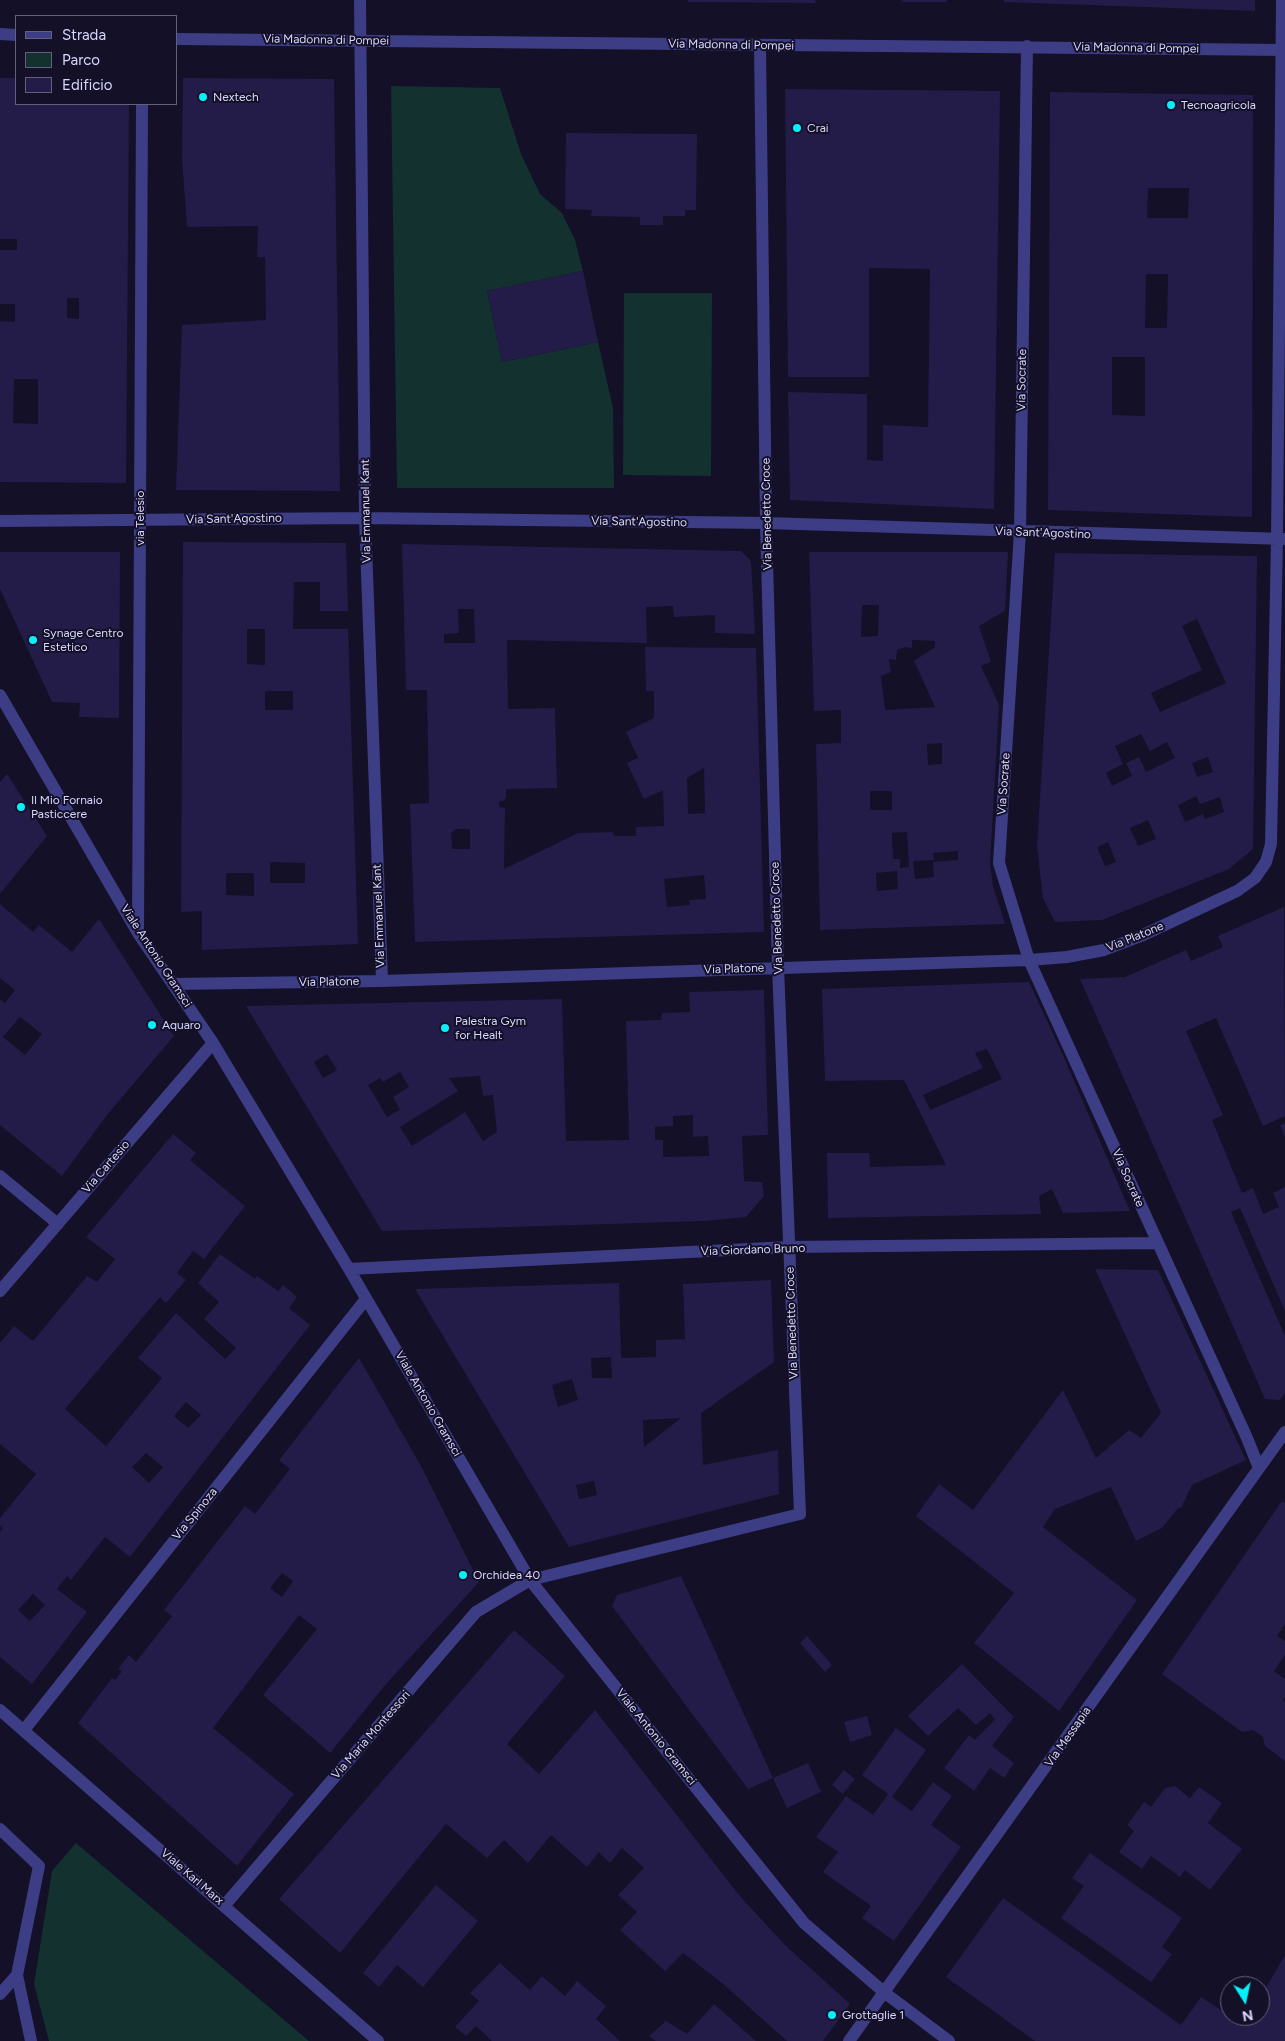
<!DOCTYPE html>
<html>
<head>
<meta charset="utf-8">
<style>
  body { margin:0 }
  #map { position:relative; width:1285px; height:2041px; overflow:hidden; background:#131027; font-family:Figtree,sans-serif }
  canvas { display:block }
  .legend { position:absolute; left:15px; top:15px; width:162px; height:90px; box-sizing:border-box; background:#131027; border:1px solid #62607d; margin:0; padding:6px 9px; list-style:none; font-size:15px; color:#d9d7fe }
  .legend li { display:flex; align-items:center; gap:10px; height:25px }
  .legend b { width:25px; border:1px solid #62607d }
  .north { position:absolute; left:1220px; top:1976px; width:50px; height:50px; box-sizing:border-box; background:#131027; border:1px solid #62607d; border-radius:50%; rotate:170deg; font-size:14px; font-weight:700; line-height:20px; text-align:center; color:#d9d7fe }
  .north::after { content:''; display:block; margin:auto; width:18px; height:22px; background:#07effa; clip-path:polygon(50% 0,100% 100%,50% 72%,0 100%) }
</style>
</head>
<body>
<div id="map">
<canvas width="1285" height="2041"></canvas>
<ul class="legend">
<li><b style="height:6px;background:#3c3d85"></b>Strada</li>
<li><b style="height:14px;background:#13312e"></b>Parco</li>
<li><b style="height:14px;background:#231c48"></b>Edificio</li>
</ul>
<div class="north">N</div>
</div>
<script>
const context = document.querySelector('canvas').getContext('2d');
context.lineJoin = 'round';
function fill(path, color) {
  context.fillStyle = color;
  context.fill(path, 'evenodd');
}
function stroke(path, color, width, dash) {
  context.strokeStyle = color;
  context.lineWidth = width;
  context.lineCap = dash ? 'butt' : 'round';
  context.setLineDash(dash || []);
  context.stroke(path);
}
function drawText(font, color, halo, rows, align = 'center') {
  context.font = font + ' Figtree,sans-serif';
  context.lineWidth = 4;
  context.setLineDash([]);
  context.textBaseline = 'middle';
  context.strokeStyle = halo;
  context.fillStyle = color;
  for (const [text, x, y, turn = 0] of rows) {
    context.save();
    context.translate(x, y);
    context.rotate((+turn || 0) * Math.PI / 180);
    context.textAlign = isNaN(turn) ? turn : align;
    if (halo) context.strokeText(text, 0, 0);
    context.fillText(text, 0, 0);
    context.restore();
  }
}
const green = new Path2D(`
  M391 86 500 88 521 154 540 194 562 213 575 240 583 271 487 291 502 362 598 342 613 408 614 488H397Z
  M624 293H712L711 476 623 475Z
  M76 1843 309 2041H49L34 1984 52 1871Z`);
const building = new Path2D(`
  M688 0H815L816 3 688 2Z
  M902 0H947V2H902Z
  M1004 0H1255V11L1004 2Z
  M0 78H16V104H129L126 483 0 482V321L15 322V304H0V250H17V239H0ZM67 298H79V319L67 318ZM14 379H38V424L13 423Z
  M183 78 334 79 340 491 176 490 182 325 266 320 265 257H257L258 226 187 227 182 158Z
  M785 89 1000 91 994 509 790 500 788 392 867 394V460L883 461V425L928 427 930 269 869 268V377H788Z
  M1050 92 1253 95 1252 517 1048 510ZM1148 188H1189L1188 218H1147ZM1146 274H1168L1167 328H1145ZM1112 357H1145V416L1112 415Z
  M566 133 697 134 696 210H685V216H663V225H640V217L591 216 592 210 565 209Z
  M583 271 598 342 502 362 487 291Z
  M183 542 346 543 348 611H320V582H294L293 629H348L358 944 202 950V911L181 912ZM247 629H265V665L247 664ZM265 691H293V710H265ZM270 862 305 863V883H270ZM226 873H254V896L226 895Z
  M402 544 741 551 751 561 755 634 715 633V615L674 617 673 606 646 607 647 643 507 640 508 709 555 708 557 788 506 789V798L503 801H499V807L505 808 504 869 578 833 613 832 614 836H636V827L664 826 663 790 644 799 627 763 638 758 626 732 654 718V691H646L645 647 756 648 764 932 415 942 410 804 429 803 427 690H406ZM458 609H474L475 643H444V634L459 633ZM704 768 705 813 688 814 687 778ZM456 829H470V849H452L451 833ZM704 875 706 899 689 900 690 905 667 907 664 879Z
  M0 552H120L119 718 79 717 80 703 52 702 0 589Z
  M809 552H1008L1005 611 979 626 991 662 981 666 999 705 990 863 993 886 1005 924 820 930 816 744 841 743V710L814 711ZM862 605H879L878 636 861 637ZM912 640 935 641V647L914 661 935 707 885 710 881 676 891 672 889 659 896 660 897 650 905 647 912 648ZM942 743V764L928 765 927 744ZM870 791H892V810H870ZM907 832 909 867 900 868V859H893L892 833ZM958 851V860L933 862 934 877 915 879 913 861 934 860 933 853ZM897 871 898 889 877 891 876 873Z
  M1055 553 1257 556 1253 849 1229 869 1102 920 1055 922 1043 898 1037 846ZM1197 619 1226 683 1160 712 1151 693 1202 670 1182 626ZM1141 734 1150 751 1167 742 1175 758 1146 772 1139 757 1126 763 1132 776 1112 786 1106 773 1123 764 1115 746ZM1208 757 1213 772 1197 777 1192 763ZM1196 796 1200 804 1220 797 1224 812 1205 819 1203 814 1185 822 1178 805ZM1148 820 1156 839 1138 846 1130 828ZM1108 842 1116 862 1105 866 1097 847Z
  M7 774 47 836 0 894V782Z
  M0 904 33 932 39 925 72 952 99 919 174 1036 107 1115 62 1176 0 1125V999L5 1003 15 990 0 978ZM20 1017 42 1034 25 1055 3 1037Z
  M1284 907 1285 1116 1263 1126 1216 1018 1186 1031 1223 1115 1212 1120 1242 1193 1253 1188 1263 1214 1279 1207 1273 1193 1285 1187V1311L1240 1208 1231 1212 1285 1336V1393L1280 1400 1265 1399 1080 979 1125 977 1186 950 1191 961 1223 947 1218 936Z
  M1029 982 1062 1053 1130 1211 1063 1213 1052 1189 1039 1196 1041 1214 828 1218 827 1153H869L870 1167 946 1165 904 1080 825 1081 822 989ZM987 1049 1002 1079 930 1110 923 1095 983 1068 975 1053Z
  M764 990 768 1135 742 1136 744 1181 762 1182 764 1196 746 1217 704 1221 382 1231 246 1006 562 999 566 1141 629 1140 626 1021 661 1020 662 1013 690 1012 689 992ZM327 1054 337 1070 323 1078 314 1062ZM400 1072 409 1087 393 1097 400 1110 387 1117 368 1085 380 1078 383 1082ZM480 1076 483 1096 493 1095 497 1132 483 1141 465 1112 412 1146 400 1127 458 1091 449 1078ZM693 1115V1137L708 1136 709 1156 663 1157V1140H655V1127L673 1126V1116Z
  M1285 1123V1137L1280 1125Z
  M173 1134 196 1153 190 1160 245 1206 204 1259 193 1251 177 1273 186 1280 166 1303 160 1297 65 1409 106 1446 162 1378 138 1358 176 1313 225 1359 236 1348 204 1319 219 1302 198 1283 220 1254 255 1279 257 1276 278 1291 283 1285 297 1297 289 1308 310 1325 130 1557 105 1537 71 1580 67 1576 57 1589 87 1612 32 1684 0 1657V1532L3 1528 0 1525V1518L36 1474 0 1444V1343L14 1326 33 1341 87 1276 97 1282 115 1259 86 1237ZM186 1402 201 1415 188 1428 174 1416ZM146 1453 163 1467 149 1483 132 1467ZM33 1594 45 1605 30 1621 18 1610Z
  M1095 1269 1158 1270 1246 1460 1192 1485 1181 1508H1178L1162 1528 1136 1541 1111 1487 1055 1509 1043 1527 1137 1600 1059 1711 974 1643 1014 1593 916 1516 939 1484 973 1510 1063 1390 1096 1458 1129 1430 1141 1438 1161 1413Z
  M771 1280 774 1362 701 1413 703 1465 778 1450 779 1494 569 1547 415 1289 619 1283 621 1358 656 1357V1340L685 1339 683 1284ZM611 1357 612 1378H592L591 1358ZM572 1379 578 1400 558 1407 552 1385ZM681 1418 644 1447 643 1420ZM594 1481 597 1495 579 1499 576 1485Z
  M359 1358 421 1466 479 1582 386 1684 330 1753 263 1695 317 1629 299 1615 213 1728 294 1794 237 1866 78 1723 112 1678 115 1680 122 1671 118 1669 129 1655 136 1662 172 1616 164 1610 245 1506 255 1514 290 1469 279 1460ZM282 1573 293 1581 282 1597 270 1588Z
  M1282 1501 1285 1503V1624L1277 1636 1285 1641V1655L1274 1671 1285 1679V1697L1283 1700 1285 1702V1761L1265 1746 1263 1737 1253 1730 1242 1732 1162 1674Z
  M681 1576 773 1778 748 1789 612 1606 617 1595Z
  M514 1630 565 1676 507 1744 539 1774 595 1710 739 1895 785 1945 850 2004 823 2041H787L722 1983 683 1953 665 1971 620 1930 637 1912 618 1895 644 1868 622 1848 610 1863 599 1852 587 1867 551 1835 528 1863 504 1840 487 1858 446 1824 340 1953 279 1899Z
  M807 1636 832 1665 825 1672 800 1643Z
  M962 1664 1014 1717 992 1746 1014 1763 1004 1778 990 1768 974 1791 944 1768 969 1735 975 1740 995 1720 990 1713 976 1725 958 1708 928 1736 908 1716Z
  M867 1716 872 1735 850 1742 844 1722Z
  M896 1728 926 1750 892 1797 912 1811 933 1782 952 1796 931 1825 961 1847 894 1941 862 1918 871 1906 823 1872 838 1852 816 1837 846 1796 882 1821 873 1815 888 1794 862 1775Z
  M808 1763 821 1792 787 1808 773 1778Z
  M844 1770 855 1779 843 1794 832 1785Z
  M1175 1786 1190 1798 1199 1787 1222 1803 1208 1823 1242 1849 1210 1890 1185 1870 1180 1877 1151 1856 1142 1869 1119 1852 1134 1831 1127 1825 1144 1802 1151 1807 1165 1788Z
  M1090 1853 1182 1918 1162 1947 1172 1954 1151 1982 1061 1918 1084 1886 1072 1878Z
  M436 1885 478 1921 423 1987 397 1965 379 1987 363 1973Z
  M1003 1898 1181 2025 1201 1997 1244 2025 1250 2016H1260V1998L1285 1955V2041H1035L946 1977Z
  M500 1963 530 1990 542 1976 565 1996 577 1981 606 2006 596 2019 620 2041H492L476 2026 466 2036 455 2027 479 2001 470 1993Z
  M714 2004 756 2041H656L649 2036 666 2021 687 2034Z`);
const service = new Path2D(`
  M0 1829 39 1866 17 1975 0 1994
  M17 1975 31 2041`);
const minor = new Path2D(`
  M360 0 365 518 382 981
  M1027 46 1020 532 999 863 1029 960 1247 1438 1259 1468
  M0 521 365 518 766 523 1285 539
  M0 695 138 933 213 1043 349 1269 530 1580 804 1923 885 1993 949 2041
  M138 931 142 104
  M174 984 382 981 1029 960 1067 957 1104 950 1141 936 1237 891 1255 878 1266 862 1271 844 1277 539 1282 0
  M0 1176 58 1224
  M349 1269 789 1247 1157 1243
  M0 1291 213 1043
  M0 1710 378 2041
  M24 1730 366 1299
  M224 1906 476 1612 530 1580 800 1514 778 967 766 523 760 46
  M849 2041 1285 1432`);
const tertiary = new Path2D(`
  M0 34 16 35
  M176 39 1285 50`);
const markers = [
  [203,97,5,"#07effa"],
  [1171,105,5,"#07effa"],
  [797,128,5,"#07effa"],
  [33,640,5,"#07effa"],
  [21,807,5,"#07effa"],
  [152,1025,5,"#07effa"],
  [445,1028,5,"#07effa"],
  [463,1575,5,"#07effa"],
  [832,2015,5,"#07effa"]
];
const streetNames = [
  ["Via Madonna di Pompei",326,40,1],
  ["Via Madonna di Pompei",731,45,1],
  ["Via Madonna di Pompei",1136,48,1],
  ["Via Socrate",1022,380,-89],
  ["Via Emmanuel Kant",366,511,-91],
  ["Via Benedetto Croce",767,514,-91],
  ["via Telesio",140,518,-90],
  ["Via Sant'Agostino",234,519,-1],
  ["Via Sant'Agostino",639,522,1],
  ["Via Sant'Agostino",1043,533,2],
  ["Via Socrate",1004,784,-86],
  ["Via Emmanuel Kant",379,916,-92],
  ["Via Benedetto Croce",777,918,-92],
  ["Via Platone",1135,937,-22],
  ["Viale Antonio Gramsci",156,956,57],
  ["Via Platone",734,969,-2],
  ["Via Platone",329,982,-1],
  ["Via Cartesio",106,1167,-49],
  ["Via Socrate",1128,1178,66],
  ["Via Giordano Bruno",753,1250,-2],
  ["Via Benedetto Croce",792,1323,-92],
  ["Viale Antonio Gramsci",428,1404,60],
  ["Via Spinoza",195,1514,-51],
  ["Via Maria Montessori",371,1735,-49],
  ["Viale Antonio Gramsci",656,1737,51],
  ["Via Messapia",1068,1737,-55],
  ["Viale Karl Marx",192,1877,41]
];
const poiNames = [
  ["Nextech",213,97],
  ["Tecnoagricola",1181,105],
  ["Crai",807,128],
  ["Synage Centro",43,633],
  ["Estetico",43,647],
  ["Il Mio Fornaio",31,800],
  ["Pasticcere",31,814],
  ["Palestra Gym",455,1021],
  ["for Healt",455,1035],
  ["Aquaro",162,1025],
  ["Orchidea 40",473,1575],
  ["Grottaglie 1",842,2015]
];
fill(green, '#13312e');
fill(building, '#231c48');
stroke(service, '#3c3d85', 12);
stroke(minor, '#3c3d85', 12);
stroke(tertiary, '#3c3d85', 12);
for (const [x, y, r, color] of markers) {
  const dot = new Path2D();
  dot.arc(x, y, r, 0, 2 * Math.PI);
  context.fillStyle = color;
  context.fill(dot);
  stroke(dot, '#131027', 2);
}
drawText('12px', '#d9d7fe', '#131027', streetNames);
drawText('12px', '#d9d7fe', '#131027', poiNames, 'left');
</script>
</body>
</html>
